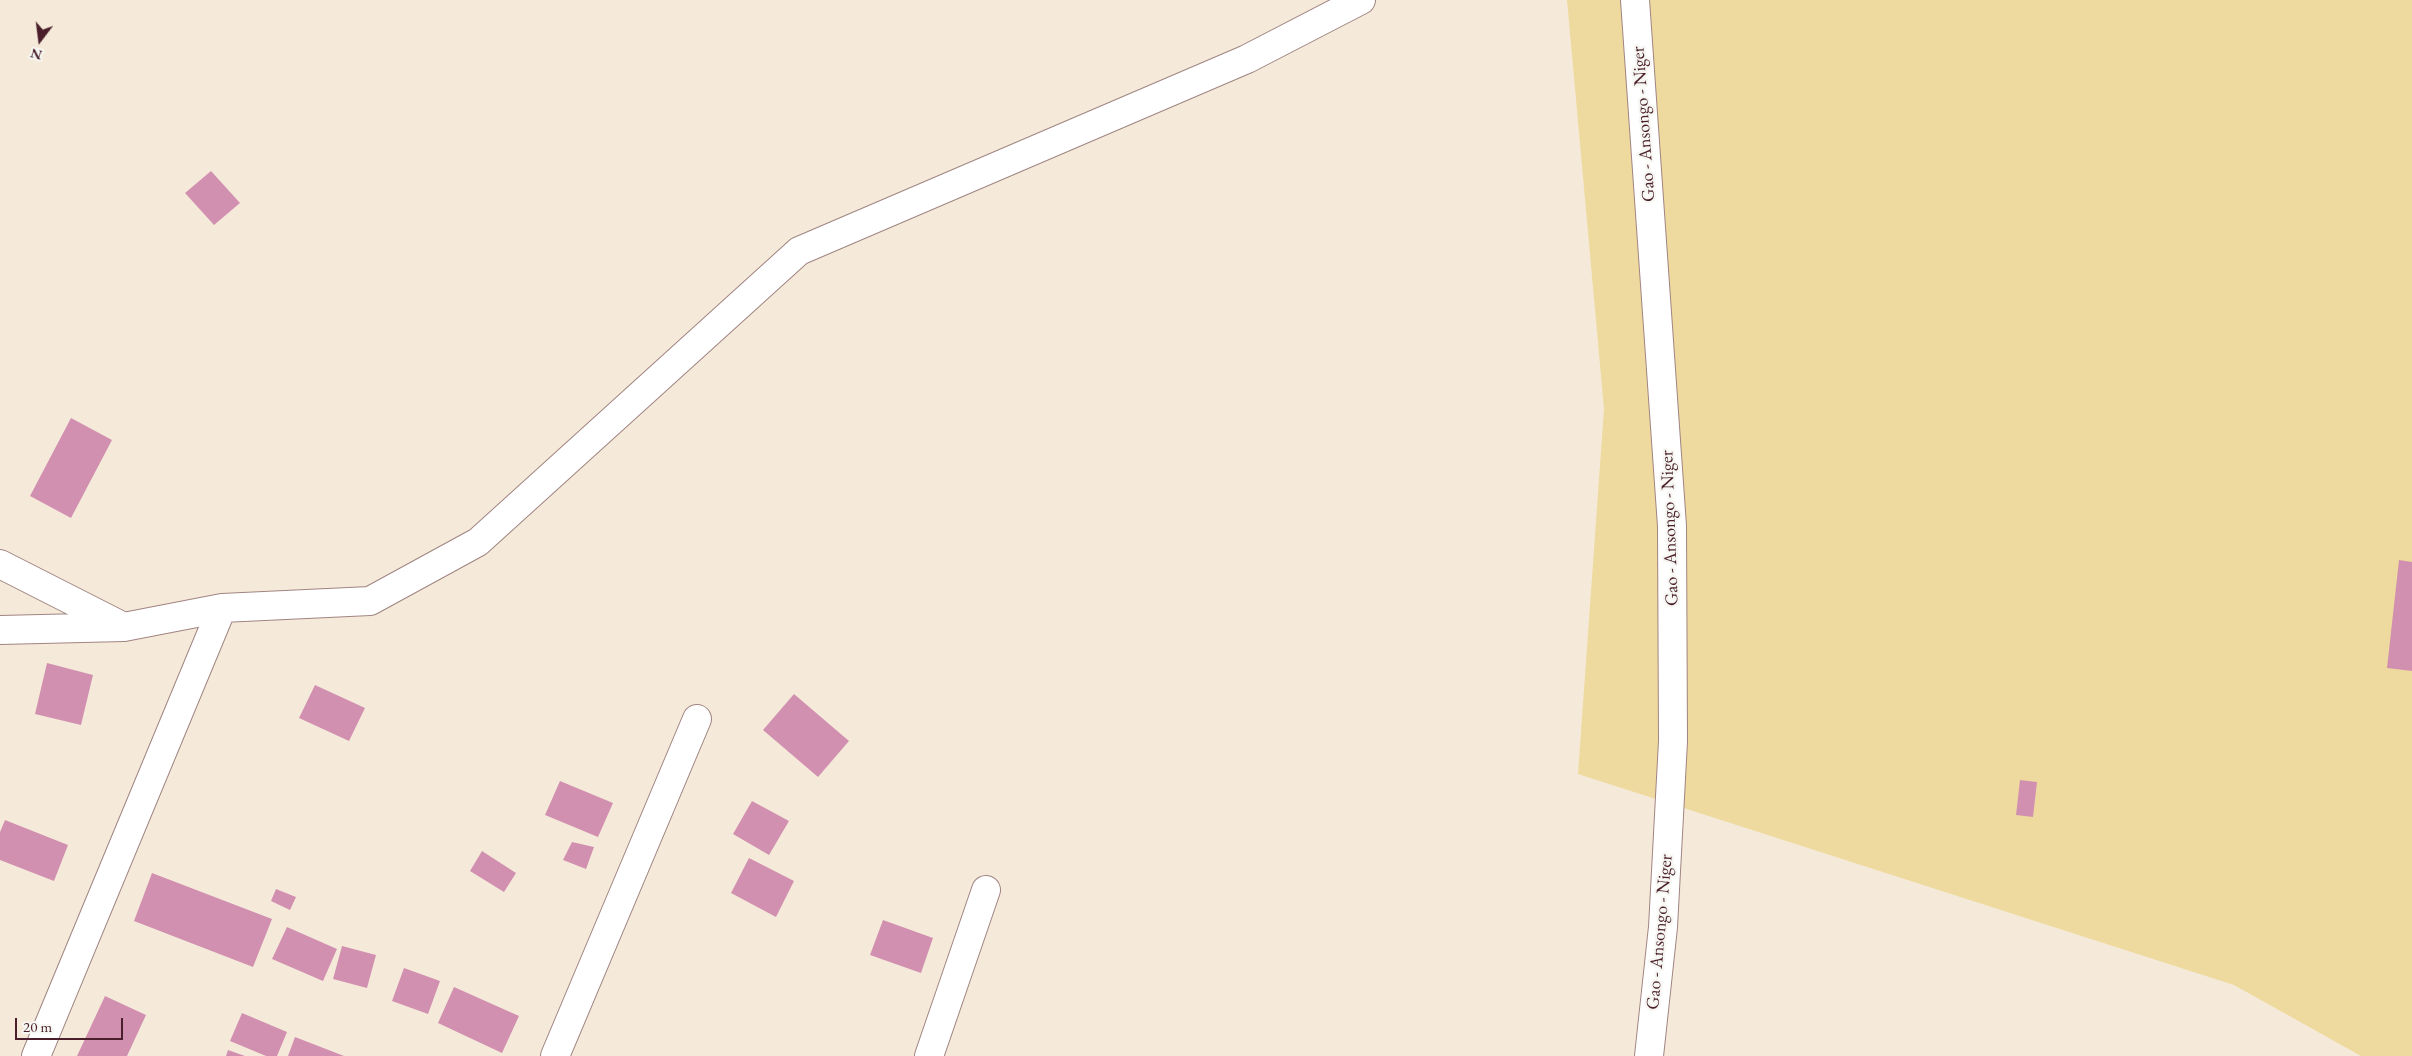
<!DOCTYPE html>
<html>
<head>
<meta charset="utf-8">
<style>
  body { margin:0 }
  #map { position:relative; width:2412px; height:1056px; overflow:hidden; background:#f5ead9; font-family:"EB Garamond",serif }
  canvas { display:block }
  .north { position:absolute; left:15px; top:15px; width:50px; height:50px; -webkit-text-stroke:4px #f6f6f2; paint-order:stroke; rotate:195deg; font-size:14px; font-weight:700; line-height:20px; text-align:center; color:#4a1f2b }
  .north::after { content:''; display:block; margin:auto; width:18px; height:22px; background:#4a1f2b; clip-path:polygon(50% 0,100% 100%,50% 72%,0 100%) }
  .scale { position:absolute; left:15px; top:1018px; width:108px; height:22px; box-sizing:border-box; border:2px solid #4a1f2b; border-top:0; padding-left:6px; font-size:15px; line-height:18px; white-space:nowrap; color:#4a1f2b; -webkit-text-stroke:4px #f6f6f2; paint-order:stroke }
</style>
</head>
<body>
<div id="map">
<canvas width="2412" height="1056"></canvas>
<div class="north">N</div>
<div class="scale">20 m</div>
</div>
<script>
const context = document.querySelector('canvas').getContext('2d');
context.lineJoin = 'round';
function fill(path, color) {
  context.fillStyle = color;
  context.fill(path, 'evenodd');
}
function stroke(path, color, width, dash) {
  context.strokeStyle = color;
  context.lineWidth = width;
  context.lineCap = dash ? 'butt' : 'round';
  context.setLineDash(dash || []);
  context.stroke(path);
}
function drawText(font, color, halo, rows, align = 'center') {
  context.font = font + ' "EB Garamond",serif';
  context.lineWidth = 4.5;
  context.setLineDash([]);
  context.textBaseline = 'middle';
  context.strokeStyle = halo;
  context.fillStyle = color;
  for (const [text, x, y, turn = 0] of rows) {
    context.save();
    context.translate(x, y);
    context.rotate((+turn || 0) * Math.PI / 180);
    context.textAlign = isNaN(turn) ? turn : align;
    if (halo) context.strokeText(text, 0, 0);
    context.fillText(text, 0, 0);
    context.restore();
  }
}
const sand = new Path2D(`
  M1567 0H2412V1056H2361L2234 985 1578 774 1604 409Z`);
const building = new Path2D(`
  M211 171 240 203 214 225 185 193Z
  M71 418 112 440 71 518 30 496Z
  M2399 560 2412 562V671L2387 668Z
  M47 663 93 675 81 725 35 714Z
  M315 685 365 708 349 741 299 718Z
  M794 694 849 741 818 777 763 730Z
  M2020 780 2037 782 2033 817 2016 815Z
  M560 781 613 803 598 837 545 815Z
  M752 801 789 821 769 855 733 834Z
  M5 820 68 845 54 881 0 860V832Z
  M572 842 594 847 586 869 563 860Z
  M482 851 516 873 504 892 470 871Z
  M749 858 794 881 776 917 731 893Z
  M152 873 272 919 253 967 134 921Z
  M276 889 296 897 290 910 271 901Z
  M883 920 933 938 921 973 870 955Z
  M287 927 337 949 323 981 272 959Z
  M342 946 376 955 367 988 333 979Z
  M404 968 440 981 428 1014 392 1001Z
  M454 987 519 1016 502 1053 438 1023Z
  M105 996 146 1015 127 1056H77Z
  M242 1013 287 1032 277 1056H266L230 1041Z
  M295 1037 344 1056H288Z
  M228 1050 245 1056H226Z`);
const minor = new Path2D(`
  M0 564 120 625
  M0 630 124 627 222 608 370 601 478 542 799 251 1247 59 1361 0
  M36 1056 222 608
  M555 1056 697 719
  M929 1056 986 890`);
const major = new Path2D(`
  M1635 0 1672 526 1673 741 1663 927 1649 1056`);
const streetNames = [
  ["Gao - Ansongo - Niger",1644,124,-94],
  ["Gao - Ansongo - Niger",1670,528,-92],
  ["Gao - Ansongo - Niger",1660,932,-85]
];
fill(sand, '#eeda9e');
fill(building, '#d290b1');
stroke(minor, '#a08482', 30);
stroke(major, '#a08482', 30);
stroke(minor, '#fff', 28);
stroke(major, '#fff', 28);
drawText('18px', '#4a1f2b', '#f6f6f2', streetNames);
</script>
</body>
</html>
